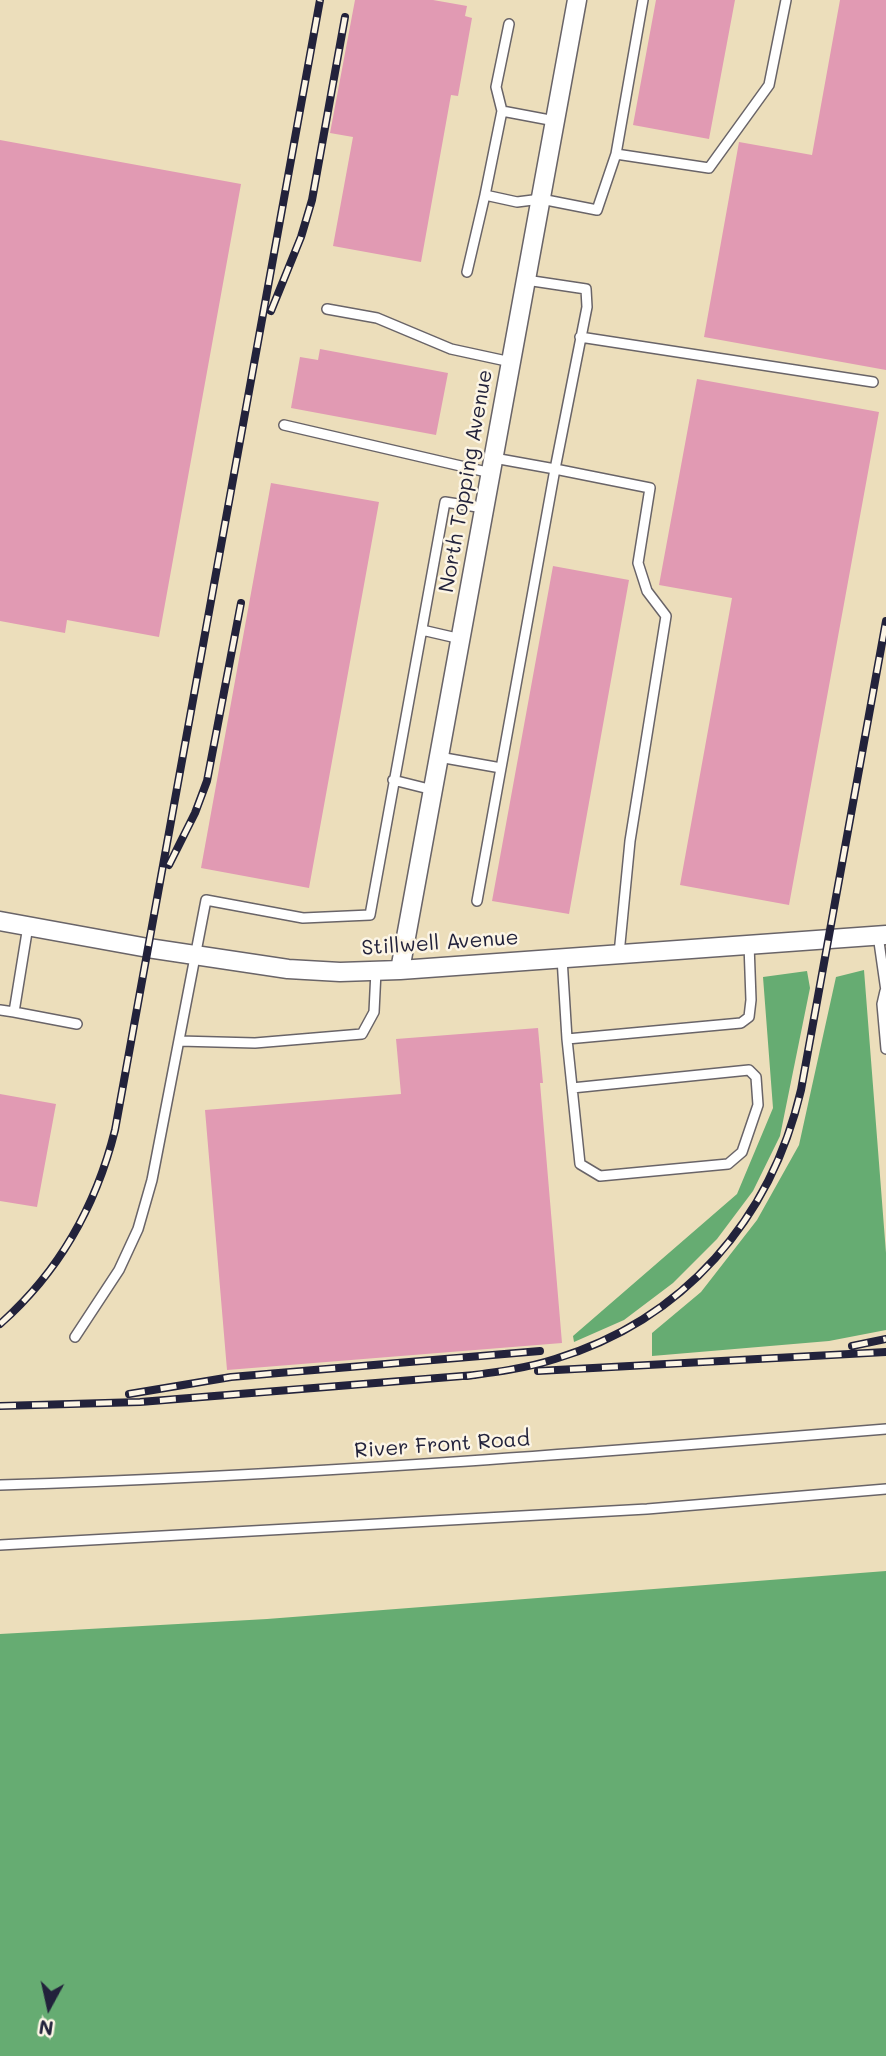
<!DOCTYPE html>
<html>
<head>
<meta charset="utf-8">
<style>
  body { margin:0 }
  #map { position:relative; width:886px; height:2056px; overflow:hidden; background:#ecdebb; font-family:Mali,sans-serif }
  canvas { display:block }
  .north { position:absolute; left:14px; top:1972px; width:70px; height:70px; -webkit-text-stroke:5px #fcf5e5; paint-order:stroke; rotate:188deg; font-size:19px; font-weight:700; line-height:28px; text-align:center; color:#22223b }
  .north::after { content:''; display:block; margin:auto; width:24px; height:32px; background:#22223b; clip-path:polygon(50% 0,100% 100%,50% 72%,0 100%) }
</style>
</head>
<body>
<div id="map">
<canvas width="886" height="2056"></canvas>
<div class="north">N</div>
</div>
<script>
const context = document.querySelector('canvas').getContext('2d');
context.lineJoin = 'round';
function fill(path, color) {
  context.fillStyle = color;
  context.fill(path, 'evenodd');
}
function stroke(path, color, width, dash) {
  context.strokeStyle = color;
  context.lineWidth = width;
  context.lineCap = dash ? 'butt' : 'round';
  context.setLineDash(dash || []);
  context.stroke(path);
}
function drawText(font, color, halo, rows, align = 'center') {
  context.font = font + ' Mali,sans-serif';
  context.lineWidth = 5;
  context.setLineDash([]);
  context.textBaseline = 'middle';
  context.strokeStyle = halo;
  context.fillStyle = color;
  for (const [text, x, y, turn = 0] of rows) {
    context.save();
    context.translate(x, y);
    context.rotate((+turn || 0) * Math.PI / 180);
    context.textAlign = isNaN(turn) ? turn : align;
    if (halo) context.strokeText(text, 0, 0);
    context.fillText(text, 0, 0);
    context.restore();
  }
}
const forest = new Path2D(`
  M864 970 886 1253V1330L829 1341 652 1356V1333L701 1292 757 1220 799 1145 836 977Z
  M807 971 810 988 780 1136 753 1191 717 1239 673 1283 624 1320 574 1342 573 1336 737 1194 773 1108 763 977Z
  M886 1571V2056H0V1634L267 1619Z`);
const building = new Path2D(`
  M355 0H433L467 6 465 16 472 18 458 96 451 95 421 262 333 246 353 137 330 133Z
  M656 0H735L709 139 633 125Z
  M840 0H886V370L704 337 739 142 812 155Z
  M0 140 241 184 159 637 67 620 65 633 0 621Z
  M320 349 448 373 436 435 291 408 300 357 318 360Z
  M697 379 879 412 789 905 680 885 732 598 659 585Z
  M271 483 379 502 309 888 201 868Z
  M553 566 629 580 569 914 492 901Z
  M538 1028 543 1083H540L562 1343 227 1370 205 1110 401 1094 396 1039Z
  M0 1094 56 1104 37 1207 0 1201Z`);
const service = new Path2D(`
  M502 111 496 87 509 24
  M555 121 502 111 485 195 517 202 541 199 597 210 616 154 643 0
  M616 154 709 168 769 85 786 0
  M467 272 485 195
  M526 280 586 289 587 307 555 469 650 488 638 563 647 591 666 616 630 841 619 954
  M327 309 377 318 451 349 511 362
  M580 337 873 382
  M284 425 491 473
  M422 630 461 639
  M439 757 501 768
  M393 780 433 790
  M477 901 555 469 494 458
  M878 935 886 991
  M562 958 567 1039 741 1023 749 1017 751 1000 749 944
  M885 991 882 1004 886 1049
  M0 1010 14 1012 28 926
  M14 1012 77 1024
  M567 1039 580 1164 600 1176 728 1164 742 1152 758 1105 756 1077 749 1070 572 1088
  M179 1041 255 1043 362 1034 374 1012 376 971
  M75 1337 119 1270 138 1229 152 1180 206 900 303 918 370 915 445 502 484 508
  M0 1485C296 1476 591 1453 886 1429
  M0 1545 647 1509 886 1489`);
const minor = new Path2D(`
  M0 921 148 948 288 969 340 972 400 970 886 935
  M400 970 577 0`);
const rail = new Path2D(`
  M271 311 301 237 312 200 345 17
  M169 865 195 813 207 781 241 603
  M0 1324C59 1272 96 1206 115 1130L320 0
  M852 1346 886 1339
  M538 1371 886 1352
  M467 1376C497 1372 527 1368 555 1359 684 1320 771 1219 801 1090L886 621
  M129 1394 231 1377 540 1351
  M0 1406 140 1402 475 1375`);
const streetNames = [
  ["North Topping Avenue",466,481,-80],
  ["Stillwell Avenue",440,943,-4],
  ["River Front Road",442,1445,-4]
];
fill(forest, '#66ac72');
fill(building, '#e19ab3');
stroke(service, '#696468', 12);
stroke(minor, '#696468', 21);
stroke(service, '#fff', 9);
stroke(minor, '#fff', 18);
stroke(rail, '#22223b', 8);
stroke(rail, '#fcf5e5', 5, [16]);
drawText('21px', '#22223b', '#fcf5e5', streetNames);
</script>
</body>
</html>
